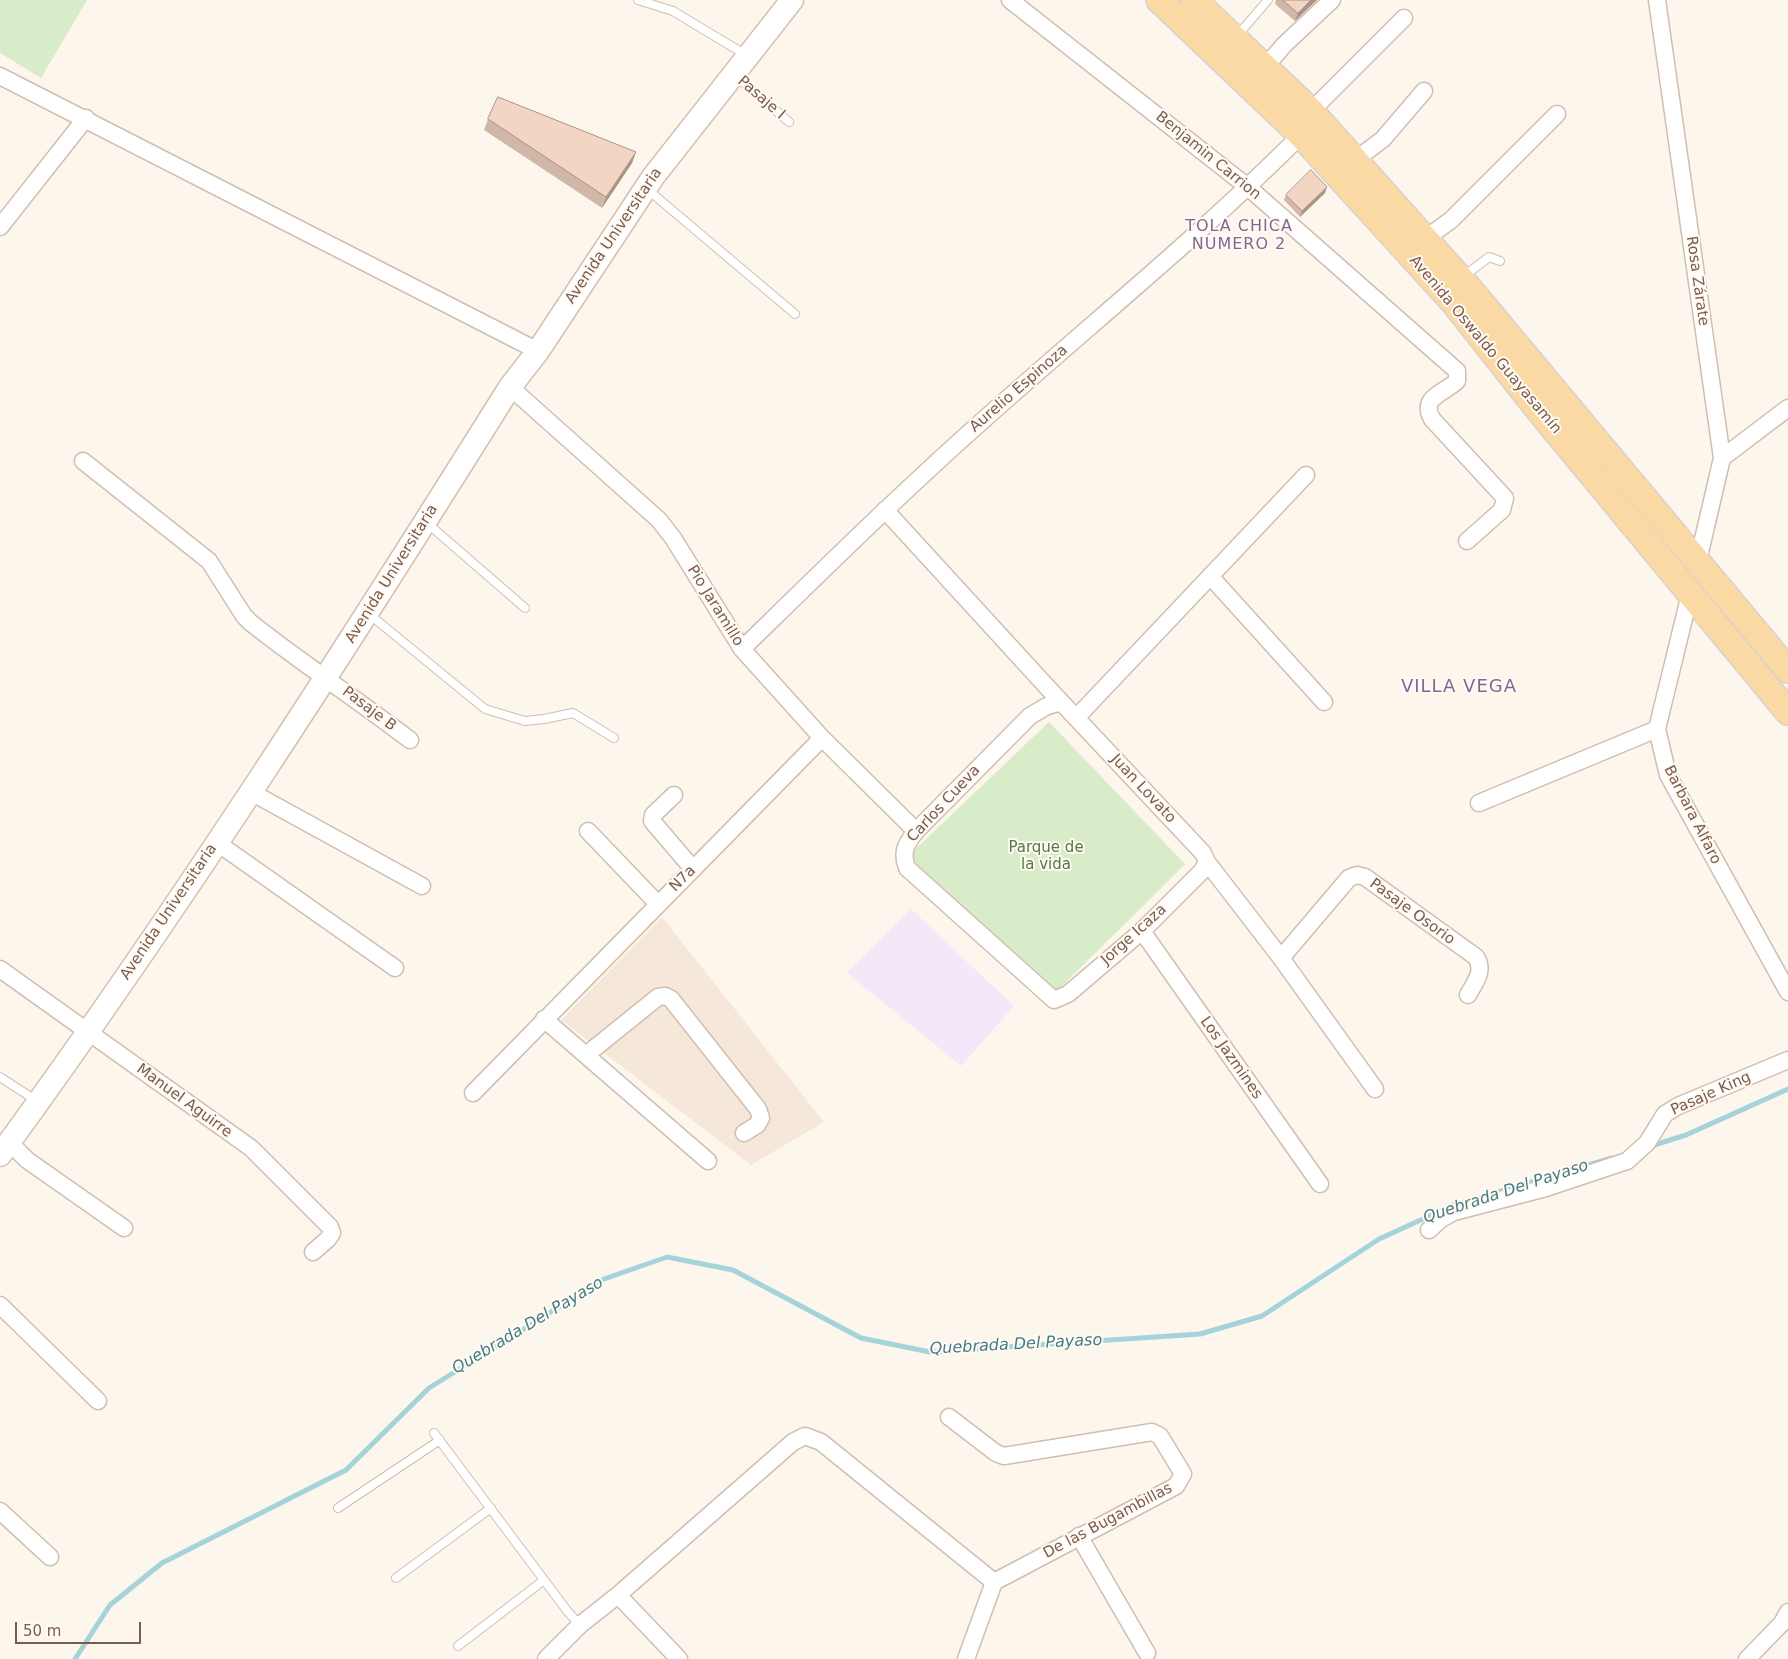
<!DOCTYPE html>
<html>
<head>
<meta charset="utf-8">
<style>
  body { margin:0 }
  #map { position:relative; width:1788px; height:1659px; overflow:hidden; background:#fdf6ec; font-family:"DejaVu Sans",sans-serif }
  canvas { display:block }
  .scale { position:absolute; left:15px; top:1622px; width:126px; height:22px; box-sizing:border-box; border:2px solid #7a5c4d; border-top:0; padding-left:6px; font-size:15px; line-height:18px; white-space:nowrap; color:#7a5c4d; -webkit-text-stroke:4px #fffaf3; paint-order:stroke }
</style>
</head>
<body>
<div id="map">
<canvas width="1788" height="1659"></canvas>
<div class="scale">50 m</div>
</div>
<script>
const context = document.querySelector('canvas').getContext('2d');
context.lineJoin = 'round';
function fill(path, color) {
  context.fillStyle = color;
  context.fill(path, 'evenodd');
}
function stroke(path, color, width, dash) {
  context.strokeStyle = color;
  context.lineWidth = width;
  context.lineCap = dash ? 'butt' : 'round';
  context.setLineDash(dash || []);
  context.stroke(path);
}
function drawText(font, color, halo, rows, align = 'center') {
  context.font = font + ' "DejaVu Sans",sans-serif';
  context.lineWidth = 4;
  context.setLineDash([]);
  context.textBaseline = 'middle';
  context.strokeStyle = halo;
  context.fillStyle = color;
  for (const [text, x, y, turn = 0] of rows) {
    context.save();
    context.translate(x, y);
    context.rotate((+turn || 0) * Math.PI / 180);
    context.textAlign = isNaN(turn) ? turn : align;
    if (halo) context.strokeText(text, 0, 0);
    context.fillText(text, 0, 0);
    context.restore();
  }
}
const residential = new Path2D(`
  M662 917 824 1122 751 1165 561 1020Z`);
const education = new Path2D(`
  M911 909 1014 1006 961 1066 847 973Z`);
const green = new Path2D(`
  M0 0H87L41 78 0 53Z
  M1049 722 1185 864 1054 994 907 857Z`);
const stream = new Path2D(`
  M1651 1146 1686 1135 1788 1089
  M1498 1192 1612 1158
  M75 1659 110 1605 162 1563 346 1470 429 1388 604 1279 667 1257 733 1270 861 1338 930 1352 1200 1334 1262 1316 1379 1239 1447 1208`);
const lane = new Path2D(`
  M638 0 673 11 746 55
  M1236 37 1268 0
  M735 75 789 122
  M647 189 795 314
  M1464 276 1489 257 1500 261
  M427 523 525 608
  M369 614 485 709 525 721 544 719 573 713 614 738
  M0 1077 37 1101
  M434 1433 568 1612 580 1625
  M338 1508 440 1440
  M396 1578 491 1508
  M458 1646 544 1580`);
const street = new Path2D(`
  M1010 0 1249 188 1457 371V381C1443 394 1420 397 1432 419L1505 498 1502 510 1467 541
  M1657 0 1722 458 1698 561
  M1265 67 1284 45 1332 0
  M0 76 538 351
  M1311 111 1404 18
  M1354 161 1383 139 1424 91
  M0 227 86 118
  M1425 239 1451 220 1557 114
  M510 387 659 520 673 538 742 649 822 738 916 831
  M1722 458 1788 408
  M83 461 209 561 244 616 251 623C303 664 358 700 410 740
  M885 510 1048 688 1203 853 1207 862 1281 958 1375 1089
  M1210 576 1324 702
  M1690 594 1657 729 1668 775 1788 992
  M742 649C820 573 898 496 980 423 1087 327 1199 237 1301 135
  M1061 702 1047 706 1030 716 916 831C906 844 901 852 907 868L1054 1000 1068 994 1142 931 1202 871 1207 862
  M1076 718 1306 475
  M249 791 422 886
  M674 795 653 815 652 821 693 869
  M1479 803 1657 729
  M588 831 658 904
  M216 842 395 968
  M1142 931 1320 1184
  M1281 958 1349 878 1357 875 1365 877 1476 957C1485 971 1475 982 1468 995
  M0 969 251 1148 330 1227 332 1233 328 1239 313 1252
  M544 1019 708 1161
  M586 1055 658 997 665 996 671 999 758 1109 761 1118 757 1125 744 1133
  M473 1093 822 738
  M9 1142 27 1160 124 1228
  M1429 1230 1441 1219 1454 1212 1546 1188 1627 1161 1647 1143 1665 1114 1678 1106 1788 1060
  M0 1305 98 1401
  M949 1417 996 1453 1004 1456 1152 1432 1160 1436 1183 1474 1176 1486 994 1582 966 1659
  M0 1511 50 1557
  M1079 1536 1147 1653
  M618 1595 679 1659
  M546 1659 580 1625 618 1595 793 1442 805 1436 821 1442 994 1582
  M1747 1659 1782 1623 1788 1612`);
const secondary = new Path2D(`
  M0 1155C181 907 347 647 510 387L538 351 653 177 792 0`);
const primary = new Path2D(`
  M1159 0 1301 135 1454 303 1540 412 1788 712
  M1194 0 1311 111 1469 288 1788 670`);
const wall = new Path2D(`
  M1276 0H1317L1295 21 1275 4Z
  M488 119 636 152 632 163 602 208 484 130Z
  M1325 193 1300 217 1284 200 1286 195Z`);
const shadedWall = new Path2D(`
  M1311 0H1317L1295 21 1298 13Z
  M636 152 632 163 602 208 606 197Z
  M1327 187 1325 193 1300 217 1302 211Z`);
const building = new Path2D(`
  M1283 0H1311L1298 13Z
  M498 97 636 152 606 197 488 119Z
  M1311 170 1327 187 1302 211 1286 195Z`);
const streetNames = [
  ["Pasaje I",761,98,41],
  ["Benjamin Carrion",1208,156,39],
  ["Avenida Universitaria",614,236,-56],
  ["Rosa Zárate",1697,281,82],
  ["Avenida Oswaldo Guayasamín",1485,345,50],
  ["Aurelio Espinoza",1019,389,-41],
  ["Avenida Universitaria",392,574,-58],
  ["Pio Jaramillo",715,606,58],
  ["Pasaje B",369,709,37],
  ["Juan Lovato",1143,789,47],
  ["Carlos Cueva",944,804,-47],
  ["Barbara Alfaro",1692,815,63],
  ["N7a",683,879,-45],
  ["Avenida Universitaria",169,912,-56],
  ["Pasaje Osorio",1412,912,36],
  ["Jorge Icaza",1134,935,-42],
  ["Los Jazmines",1231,1058,55],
  ["Pasaje King",1711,1094,-24],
  ["Manuel Aguirre",184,1101,36],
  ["De las Bugambillas",1108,1521,-28]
];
const parkNames = [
  ["Parque de",1046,848],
  ["la vida",1046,865]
];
const neighbourhoodNames = [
  ["TOLA CHICA",1239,227],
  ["NUMERO 2",1239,245]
];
const waterNames = [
  ["Quebrada Del Payaso",1506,1192,-18],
  ["Quebrada Del Payaso",528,1326,-31],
  ["Quebrada Del Payaso",1016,1345,-3]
];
const quarterNames = [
  ["VILLA VEGA",1459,687]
];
fill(residential, '#f5e8da');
fill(education, '#f3e8fa');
fill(green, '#d8ecc9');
stroke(stream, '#a5d3da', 5);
stroke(lane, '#d1beb0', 10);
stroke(street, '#d1beb0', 19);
stroke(secondary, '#d6c0b0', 25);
stroke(primary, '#dad1cd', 28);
stroke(lane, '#fff', 8);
stroke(street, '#fff', 16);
stroke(secondary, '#fff', 22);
stroke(primary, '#fbd9a5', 25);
fill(wall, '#d1b7a8');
fill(shadedWall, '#aa9588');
fill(building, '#f3d5c3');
stroke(building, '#aa9588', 1);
drawText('15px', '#7a5c4d', '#fffaf3', streetNames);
drawText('15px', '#537a41', '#fffaf3', parkNames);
context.letterSpacing = '1px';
drawText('16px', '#846695', '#fffaf3', neighbourhoodNames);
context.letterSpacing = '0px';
drawText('italic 16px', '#437c86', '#fffaf3', waterNames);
context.letterSpacing = '1px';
drawText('18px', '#846695', '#fffaf3', quarterNames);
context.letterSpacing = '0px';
</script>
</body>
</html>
